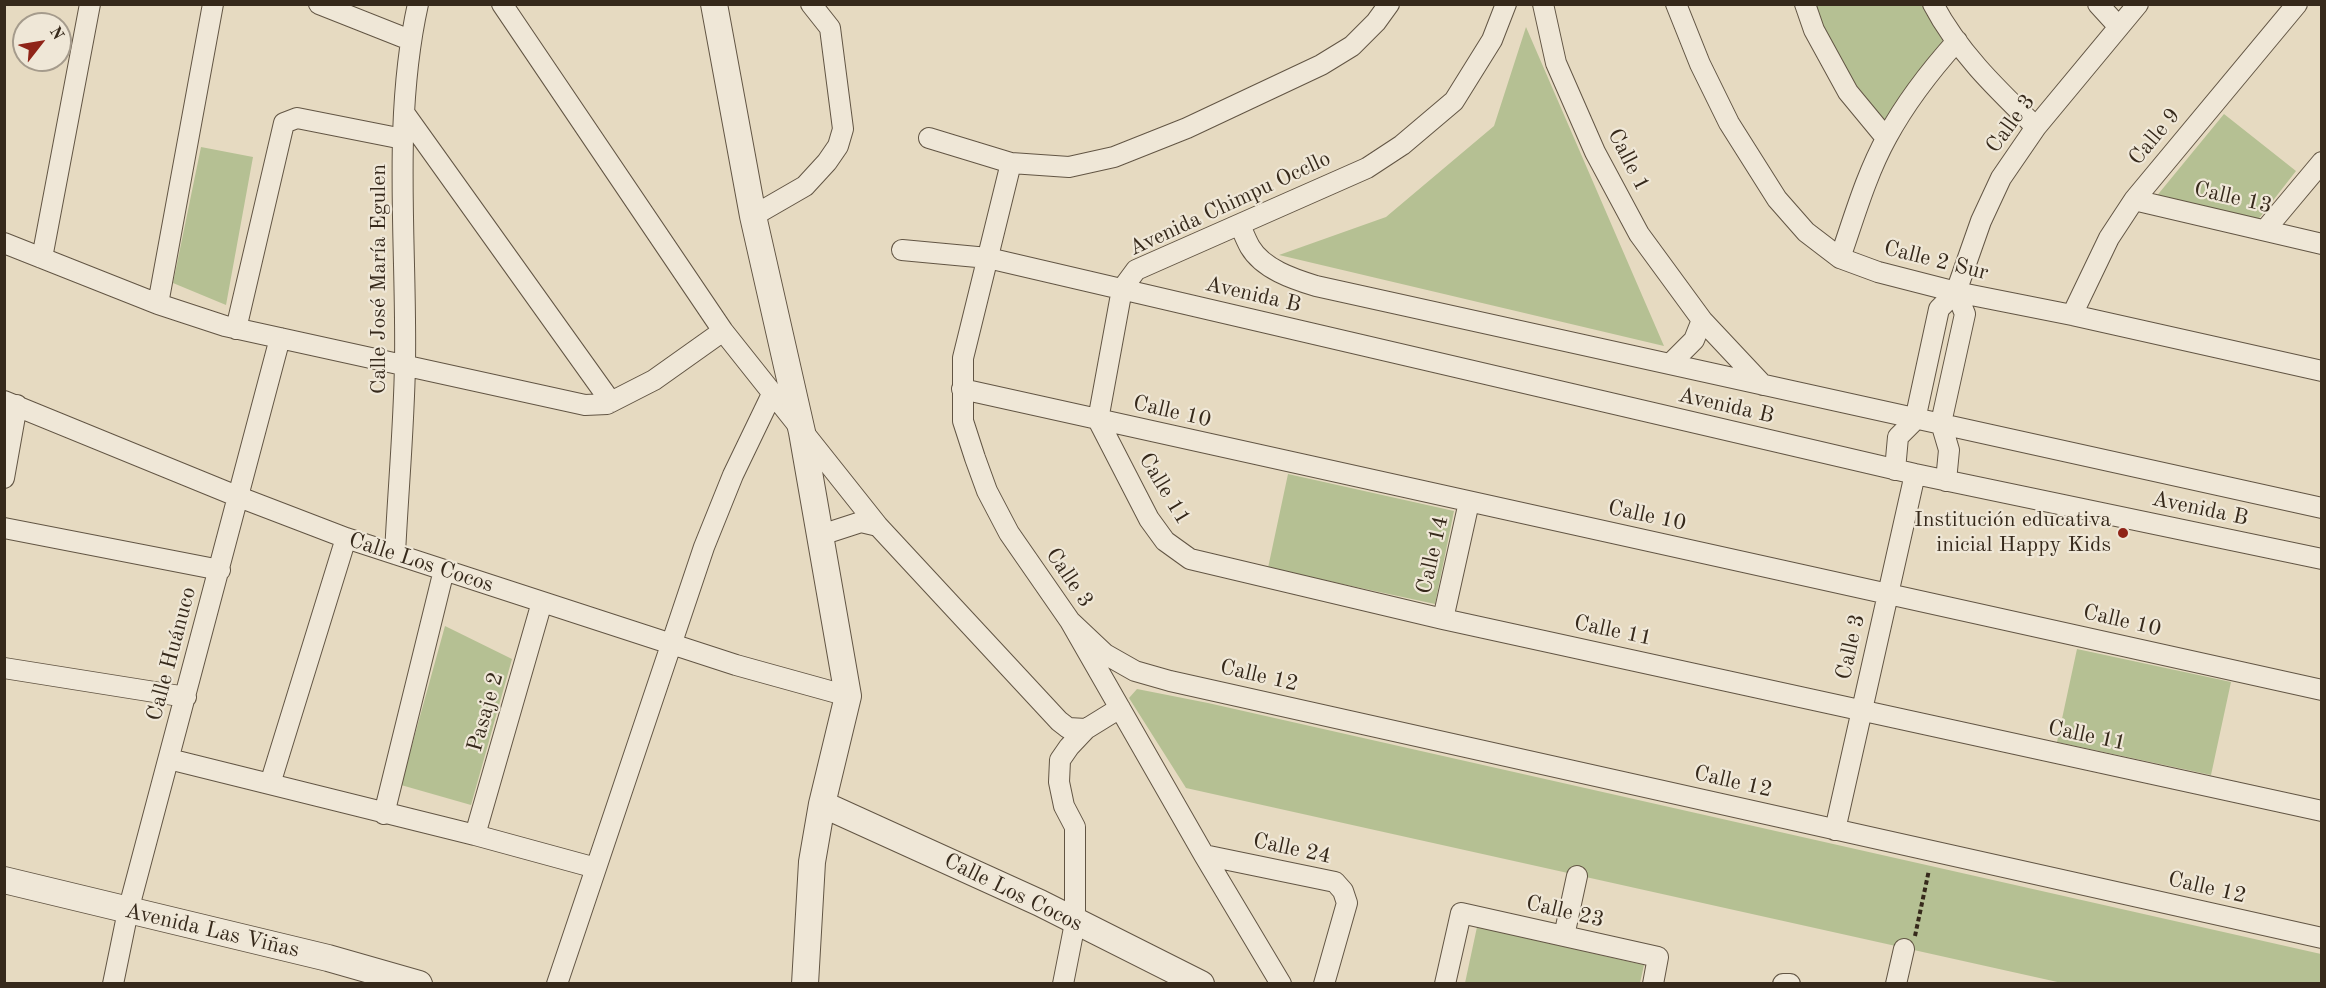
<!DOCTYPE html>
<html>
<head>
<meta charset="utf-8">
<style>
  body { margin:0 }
  #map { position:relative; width:2326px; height:988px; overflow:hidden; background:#e6dac1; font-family:"Old Standard TT",serif }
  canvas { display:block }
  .frame { position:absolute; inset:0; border:6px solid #36291b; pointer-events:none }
  .north { position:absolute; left:12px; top:12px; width:60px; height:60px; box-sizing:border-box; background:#efe7d7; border:2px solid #a59b8c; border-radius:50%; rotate:59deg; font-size:16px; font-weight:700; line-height:24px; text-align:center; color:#36291b }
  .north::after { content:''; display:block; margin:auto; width:21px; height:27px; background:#8f2418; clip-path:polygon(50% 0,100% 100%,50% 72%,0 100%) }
</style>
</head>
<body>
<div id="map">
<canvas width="2326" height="988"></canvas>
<div class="frame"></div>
<div class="north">N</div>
</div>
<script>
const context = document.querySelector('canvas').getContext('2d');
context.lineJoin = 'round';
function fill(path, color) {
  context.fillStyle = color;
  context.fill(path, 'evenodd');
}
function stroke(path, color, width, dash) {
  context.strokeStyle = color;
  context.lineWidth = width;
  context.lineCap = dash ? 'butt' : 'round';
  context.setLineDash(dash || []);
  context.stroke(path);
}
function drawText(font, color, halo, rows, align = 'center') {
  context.font = font + ' "Old Standard TT",serif';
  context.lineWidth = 4.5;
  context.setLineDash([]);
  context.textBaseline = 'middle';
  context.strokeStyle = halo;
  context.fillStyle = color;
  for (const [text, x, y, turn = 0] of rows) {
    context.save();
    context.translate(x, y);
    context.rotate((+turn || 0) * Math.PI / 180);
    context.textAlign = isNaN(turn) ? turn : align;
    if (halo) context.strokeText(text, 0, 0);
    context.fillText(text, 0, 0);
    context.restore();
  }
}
const green = new Path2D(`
  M1813 5H1921L1943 41 1885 121 1846 72Z
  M1526 27 1664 346 1279 255 1386 217 1494 126Z
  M2224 114 2296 171 2257 221 2155 198Z
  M201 147 253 157 226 305 173 283Z
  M1288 474 1454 511 1435 604 1268 568Z
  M445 626 512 659 471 805 401 785Z
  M2077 649 2231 682 2211 775 2057 742Z
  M1137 689 1208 703 2321 954V983H2062L1186 788 1129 698Z
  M1477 927 1644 965 1640 983H1465Z`);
const path = new Path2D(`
  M1915 936 1929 870`);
const minor = new Path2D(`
  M319 4 410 40
  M502 4 723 331 878 526 1059 721 1068 728 1086 729 1069 747 1060 760 1059 782 1064 806 1075 827V923L1063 984
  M1506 4 1492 40 1454 101 1402 145 1367 168 1136 270 1122 289 1098 420 1149 519 1165 541 1190 559 1443 619 2322 811
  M1543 4 1556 63 1595 152 1639 234 1702 320 1763 385
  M1676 4 1700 64 1729 123 1777 199 1806 232 1840 258 1878 272 1956 292 2072 315 2322 371
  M1805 4 1814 30 1848 92 1886 138
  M1933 4C1958 52 1998 90 2036 127
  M2098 4 2119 27
  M405 114 611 402
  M929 138 1011 163 1069 167 1114 157 1187 128 1321 65 1352 46 1376 22 1389 4
  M1011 163 963 358V421L975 458 987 491 1009 533 1070 621 1204 855 1281 984
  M2134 200 2322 244
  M753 216 805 186 827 162 838 146 843 129 830 28 811 4
  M1240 225C1243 232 1246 240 1250 247 1263 269 1293 279 1316 286L2322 508
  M2265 230 2322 162
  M4 243 158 304 225 326 585 405 607 404 654 380 723 331
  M902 250 988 258 1915 474 2322 559
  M42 258 90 4
  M1840 258C1854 218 1866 175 1887 137 1906 102 1930 71 1957 41
  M158 304 213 4
  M2072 315 2109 238 2134 200 2297 4
  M236 329 284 123 297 118 403 139
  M1670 364 1694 340 1702 320
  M962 389 2322 690
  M4 401 239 497 346 538 736 665 848 696
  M1895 470 1898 437 1915 420 1939 309 1956 292 1981 221 2001 178 2036 127 2138 4
  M4 478 17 405
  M1946 481 1949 450 1941 423 1965 314 1956 292
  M4 528 220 570
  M821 535 861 522 878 526
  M395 554C398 491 404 427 405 363 407 245 392 121 418 4
  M1443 619 1469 502
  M1070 621 1105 654 1135 671 1170 681 2322 938
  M4 668 186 697
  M1086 729 1120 708
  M169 759 475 835 596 868
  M270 784 346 538
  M384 814 444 570
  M1835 830 1915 474
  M475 835 542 602
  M1204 855 1335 882 1343 891 1347 903 1324 984
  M1564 936 1577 876
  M113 984 128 911 280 338
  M557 984 704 547 733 475 772 394
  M1445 984 1461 913 1658 957 1653 984
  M1783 984H1790
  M1896 984 1904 949`);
const tertiary = new Path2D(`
  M714 4 753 216 802 432 848 696 822 804 812 862 805 984
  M822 804 1040 903 1201 984
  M4 880 328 958 419 984`);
const markers = [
  [2123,533,6,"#8f2418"]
];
const streetNames = [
  ["Calle 3",2011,124,-54],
  ["Calle 9",2155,137,-50],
  ["Calle 1",1628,160,63],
  ["Calle 13",2233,198,13],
  ["Avenida Chimpu Occllo",1230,204,-25],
  ["Calle 2 Sur",1936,261,14],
  ["Calle José María Egulen",379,279,-90],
  ["Avenida B",1253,295,13],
  ["Avenida B",1726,406,13],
  ["Calle 10",1172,412,13],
  ["Calle 11",1164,489,59],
  ["Avenida B",2200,509,12],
  ["Calle 10",1647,516,12],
  ["Calle 14",1433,555,-77],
  ["Calle Los Cocos",421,563,18],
  ["Calle 3",1069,578,56],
  ["Calle 10",2122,621,13],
  ["Calle 11",1613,631,12],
  ["Calle 3",1851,647,-77],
  ["Calle Huánuco",172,654,-75],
  ["Calle 12",1259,676,13],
  ["Pasaje 2",486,712,-74],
  ["Calle 11",2087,736,12],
  ["Calle 12",1733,782,13],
  ["Calle 24",1292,849,12],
  ["Calle 12",2207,888,13],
  ["Calle Los Cocos",1013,893,26],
  ["Calle 23",1565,912,13],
  ["Avenida Las Viñas",212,931,13]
];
const poiNames = [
  ["Institución educativa",2111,520],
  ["inicial Happy Kids",2111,545]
];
fill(green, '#b5c093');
stroke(minor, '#625544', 22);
stroke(tertiary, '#625544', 28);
stroke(path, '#36291b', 4, [4.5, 3]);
stroke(minor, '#efe7d7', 20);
stroke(tertiary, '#efe7d7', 26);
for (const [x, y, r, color] of markers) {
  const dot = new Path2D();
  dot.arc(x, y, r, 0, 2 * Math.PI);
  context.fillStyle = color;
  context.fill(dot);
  stroke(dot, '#efe7d7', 2);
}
drawText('22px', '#36291b', '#efe7d7', streetNames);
drawText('22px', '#36291b', '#efe7d7', poiNames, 'right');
</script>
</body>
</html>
